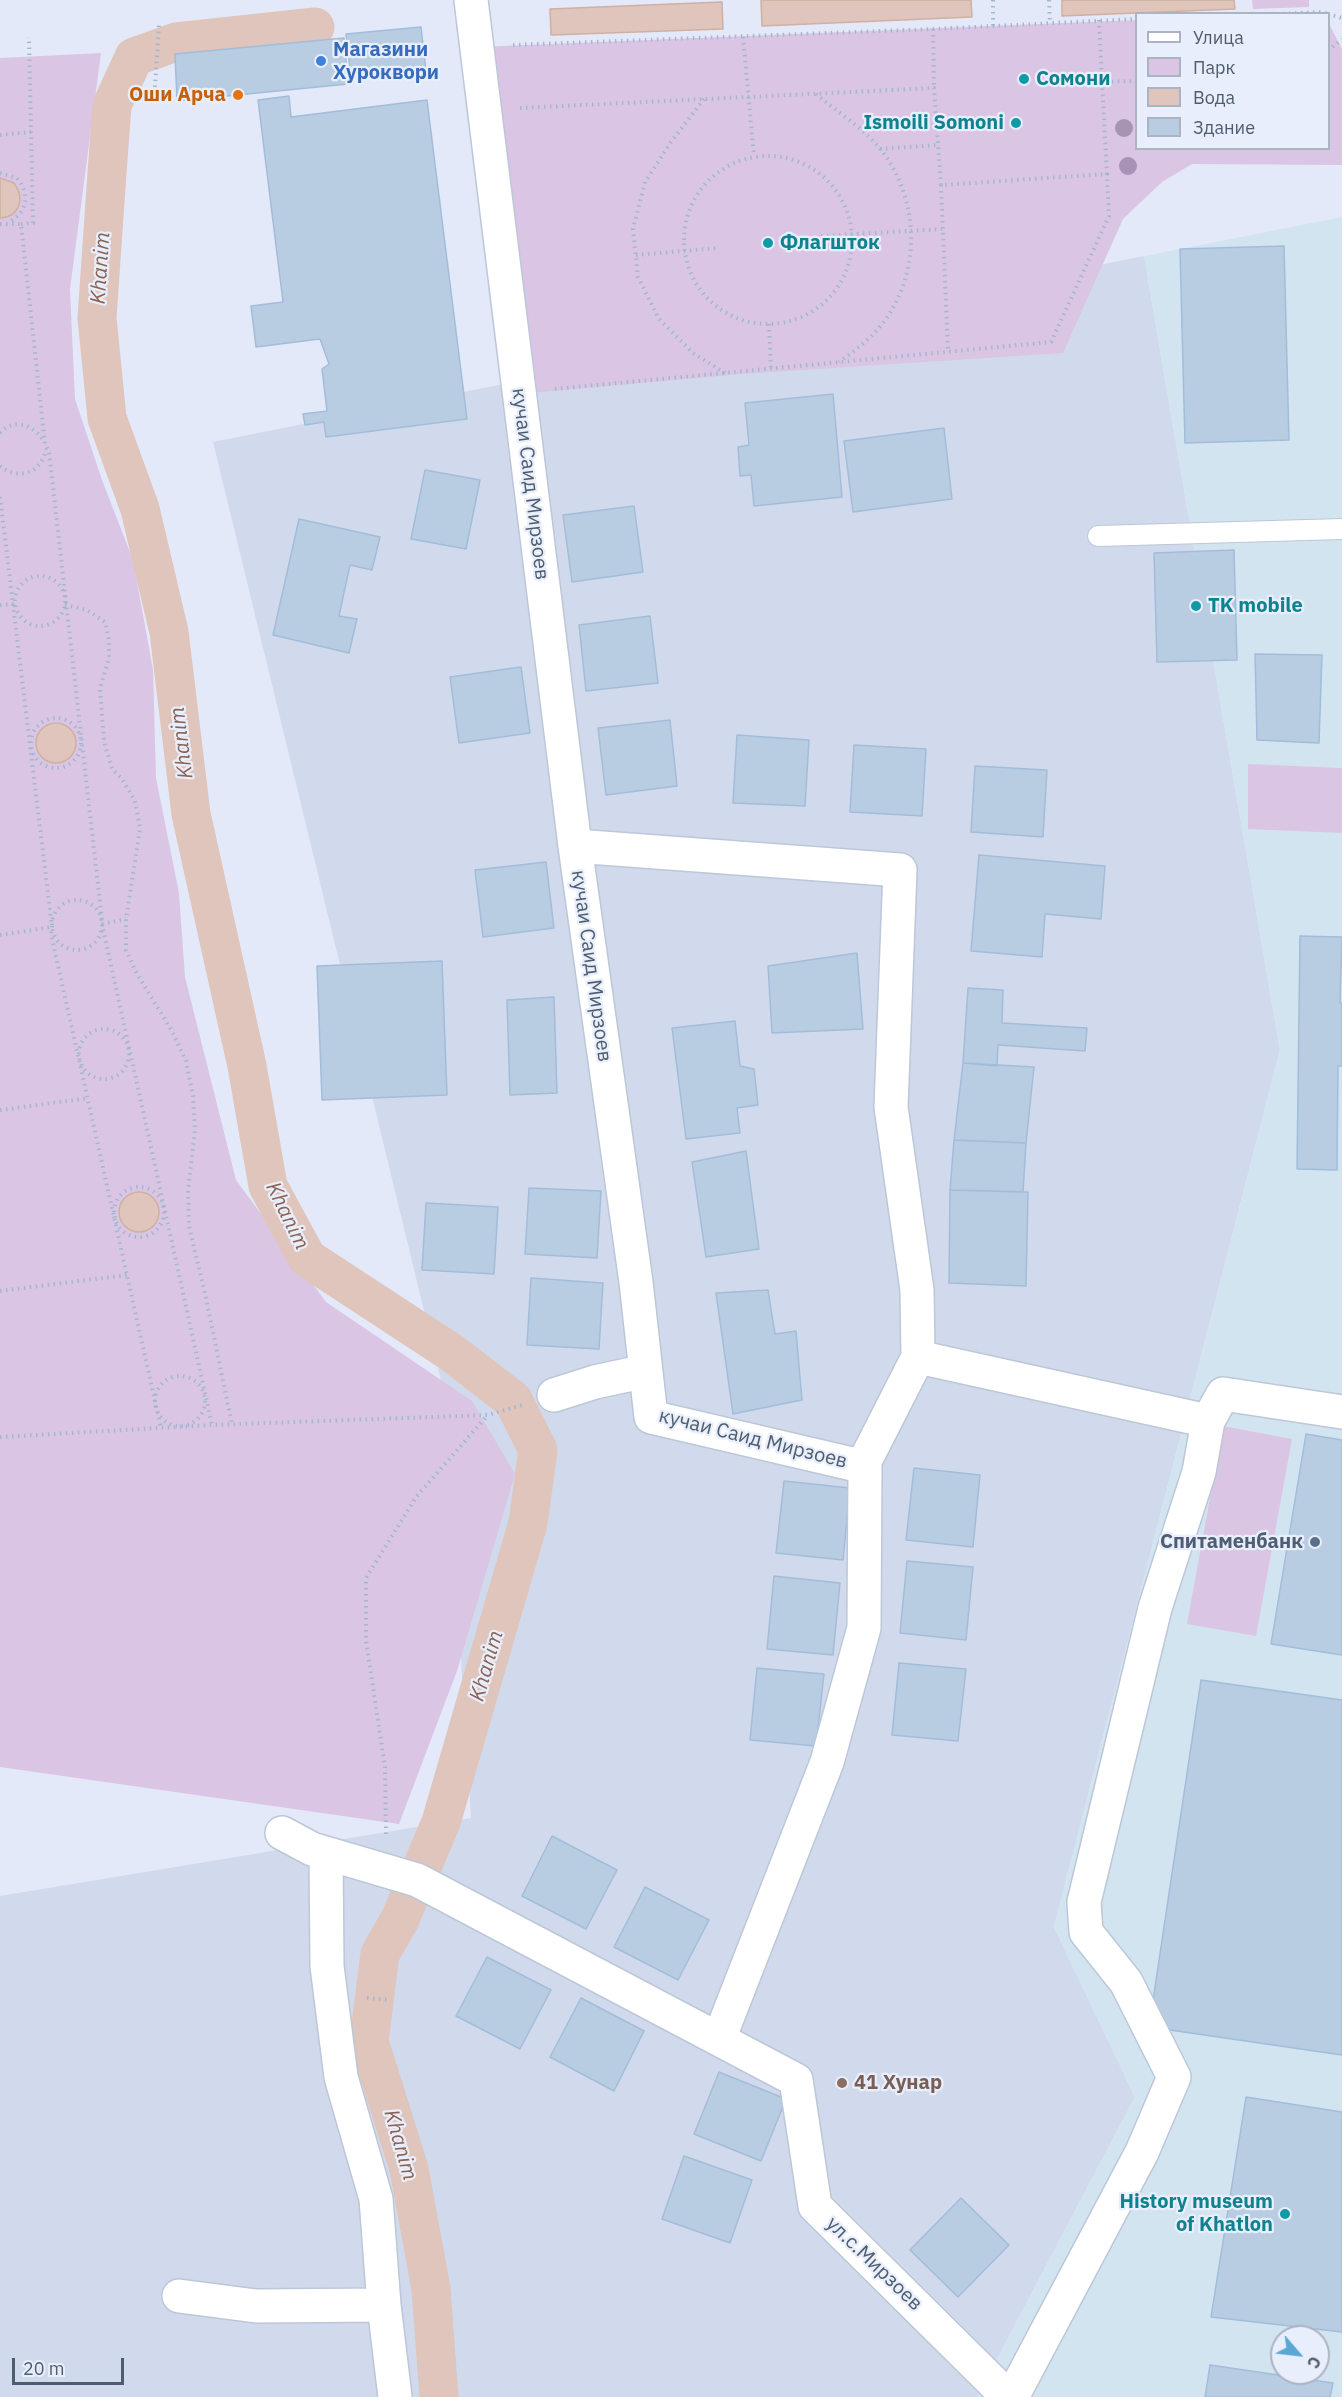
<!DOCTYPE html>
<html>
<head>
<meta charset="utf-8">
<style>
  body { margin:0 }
  #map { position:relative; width:1342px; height:2397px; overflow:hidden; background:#e4e9f9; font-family:"IBM Plex Sans",sans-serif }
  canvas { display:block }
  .legend { position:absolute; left:1135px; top:12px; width:195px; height:138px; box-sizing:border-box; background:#e9eefc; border:2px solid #abb4c3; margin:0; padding:8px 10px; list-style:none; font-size:18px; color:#4d5d6d }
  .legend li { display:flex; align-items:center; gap:12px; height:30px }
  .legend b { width:30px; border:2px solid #abb4c3 }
  .north { position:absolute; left:1270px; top:2325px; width:60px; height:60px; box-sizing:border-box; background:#e9eefc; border:2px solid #abb4c3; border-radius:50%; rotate:118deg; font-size:16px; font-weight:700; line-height:24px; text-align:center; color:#4d5d6d }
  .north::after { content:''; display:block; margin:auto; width:21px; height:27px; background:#59a7d2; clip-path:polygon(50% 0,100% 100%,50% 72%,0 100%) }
  .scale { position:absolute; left:12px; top:2358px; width:112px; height:27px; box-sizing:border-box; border:3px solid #4d5d6d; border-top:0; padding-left:8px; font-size:18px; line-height:21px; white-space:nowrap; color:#4d5d6d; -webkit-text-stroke:4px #e9eefc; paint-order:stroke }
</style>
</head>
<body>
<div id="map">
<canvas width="1342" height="2397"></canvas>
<ul class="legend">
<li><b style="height:8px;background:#fff"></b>Улица</li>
<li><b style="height:16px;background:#dbc5e4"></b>Парк</li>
<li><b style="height:16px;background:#dfc5bb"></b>Вода</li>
<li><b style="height:16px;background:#b8cce2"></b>Здание</li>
</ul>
<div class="north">С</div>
<div class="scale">20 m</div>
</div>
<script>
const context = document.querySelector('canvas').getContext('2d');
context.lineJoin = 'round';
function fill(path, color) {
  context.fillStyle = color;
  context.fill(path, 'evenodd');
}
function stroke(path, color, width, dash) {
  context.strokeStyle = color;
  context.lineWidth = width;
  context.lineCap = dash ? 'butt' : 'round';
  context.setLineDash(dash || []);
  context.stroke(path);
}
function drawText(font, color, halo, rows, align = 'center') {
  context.font = font + ' "IBM Plex Sans",sans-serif';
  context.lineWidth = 4.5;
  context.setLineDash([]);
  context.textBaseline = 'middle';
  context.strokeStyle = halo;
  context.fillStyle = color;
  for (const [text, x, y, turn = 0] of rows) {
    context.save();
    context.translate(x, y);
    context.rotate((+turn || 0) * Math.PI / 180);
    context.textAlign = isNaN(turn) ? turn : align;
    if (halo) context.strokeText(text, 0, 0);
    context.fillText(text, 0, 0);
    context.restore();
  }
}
const residential = new Path2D(`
  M1144 256 1280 1050 1054 1927 1135 2097 977 2397H0V1896L471 1818 444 1393 213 442Z`);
const commercial = new Path2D(`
  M1342 217V2397H977L1135 2097 1054 1927 1280 1050 1144 256ZM1282 2337H1318V2373H1282Z`);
const green = new Path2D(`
  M1252 0H1309V7L1253 9Z
  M1136 20V148H1328L1329 24 1342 49V165L1192 164 1162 182 1123 219 1063 353 742 374 530 393 477 47Z
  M101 53 70 289 75 399 102 480 133 560 153 670 156 778 179 893 185 977 236 1180 326 1302 472 1401 515 1474 457 1671 399 1824 0 1767V58Z
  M1248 764 1342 768V833L1248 829Z
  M1223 1426 1292 1439 1256 1636 1187 1624Z`);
const water = new Path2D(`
  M761 0H971L972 17 762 26Z
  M1062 0H1234L1235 9 1062 16Z
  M722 2 723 29 551 35 550 9Z
  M0 178 14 183C25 198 20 217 0 218Z
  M36 743a20 20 0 1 1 40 0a20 20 0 1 1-40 0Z
  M119 1212a20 20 0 1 1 40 0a20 20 0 1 1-40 0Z`);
const canal = new Path2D(`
  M315 27 176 42 134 57 112 105 107 173 97 318 107 418 140 509 169 632 191 814 247 1066 268 1186 307 1258 452 1353 513 1400 538 1450 528 1523 441 1822 400 1919 380 1954 369 2041 409 2169 431 2289 439 2397`);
const building = new Path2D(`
  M421 27 426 71 351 78 346 34Z
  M344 38 348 84 177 101 175 54Z
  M289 96 291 117 427 100 467 419 326 437 324 422 305 425 303 414 327 411 322 369 329 364 320 339 256 347 251 306 283 302 258 100Z
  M1284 246 1289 440 1185 443 1180 249Z
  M833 394 842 497 754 506 751 475 740 476 738 447 749 445 745 403Z
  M944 428 952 499 853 512 844 441Z
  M425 470 480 480 466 549 411 539Z
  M634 506 643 572 572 582 563 515Z
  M299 519 380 537 372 570 350 565 339 616 357 619 349 653 273 635Z
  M1234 550 1237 660 1157 662 1154 553Z
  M650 616 658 683 586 691 579 625Z
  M1255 654 1322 655 1319 743 1257 740Z
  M521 667 530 733 459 743 450 677Z
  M670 720 677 786 606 795 598 728Z
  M737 735 809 740 805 806 733 803Z
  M854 745 926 749 922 816 850 812Z
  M975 766 1047 770 1043 837 971 832Z
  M979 855 1105 866 1101 919 1045 914 1042 957 971 951Z
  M546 862 554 928 483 937 475 870Z
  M1300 936 1342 937 1340 1003H1342V1066H1338L1337 1170 1297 1169Z
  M857 953 863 1029 772 1033 768 966Z
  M442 961 447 1095 322 1100 317 966Z
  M968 988 1003 990 1002 1023 1087 1028 1085 1051 998 1045 997 1066 963 1063Z
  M554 997 557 1093 510 1095 507 1000Z
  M735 1021 740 1066 754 1069 758 1105 737 1108 740 1133 686 1139 672 1028Z
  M963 1063 1034 1067 1026 1143 954 1140Z
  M954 1140 1026 1143 1023 1192 950 1190Z
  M746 1151 759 1249 706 1257 692 1162Z
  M529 1188 601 1191 597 1258 525 1254Z
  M950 1190 1028 1192 1026 1286 949 1283Z
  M426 1203 498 1207 494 1274 422 1270Z
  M531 1278 603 1283 599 1349 527 1345Z
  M768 1290 775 1334 796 1331 802 1400 733 1414 716 1293Z
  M1306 1434 1342 1440V1655L1271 1644Z
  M914 1468 980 1475 973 1547 906 1540Z
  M784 1481 850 1488 843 1560 776 1553Z
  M907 1561 973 1567 966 1640 900 1633Z
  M774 1576 840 1583 833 1655 767 1649Z
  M899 1663 966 1669 958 1741 892 1735Z
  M757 1668 824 1674 816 1746 750 1740Z
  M1201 1680 1342 1700V2055L1149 2027Z
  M552 1836 617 1870 586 1929 522 1896Z
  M645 1887 709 1920 678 1980 614 1947Z
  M487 1957 551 1990 520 2049 456 2016Z
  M581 1998 644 2031 614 2091 550 2057Z
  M719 2072 786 2099 761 2161 694 2134Z
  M1246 2097 1342 2112V2332L1211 2317Z
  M684 2156 752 2180 730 2243 662 2219Z
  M961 2198 1009 2245 958 2297 910 2250Z
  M1210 2365 1333 2383 1330 2397H1205Z`);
const path = new Path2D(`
  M993 0V27
  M1049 0 1050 24
  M1277 14 1322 12 1328 14
  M1328 14 1342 18
  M1099 20 1102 82
  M933 29 934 88
  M743 37 754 156
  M513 45 933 29 1136 19
  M1328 51 1342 39
  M155 87 159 25
  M816 94C835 110 868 132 882 151 917 197 921 262 891 311 879 333 858 348 839 362
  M704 99 671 142 645 182 633 229 638 277 659 319 693 353 725 373
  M520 108 934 88 941 185 1107 174 1102 82 1136 81
  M0 135 31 132
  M880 149 938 145
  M684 240a84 84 0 1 1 168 0a84 84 0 1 1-168 0Z
  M0 173 17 178C30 194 28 212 9 222
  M941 185 948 351
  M0 224H21L45 444 49 452 103 929 212 1425
  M21 224 33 223 29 37
  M821 236 942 229
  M636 255 718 248
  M769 324 771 368
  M555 389 1051 342 1109 216 1107 174
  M0 433C14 417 35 425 44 442
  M0 466C18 481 42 473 46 449
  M0 497 52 927 51 934 161 1428
  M15 601a25 25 0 1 1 50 0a25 25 0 1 1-50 0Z
  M0 605 14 604
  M65 605 87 610 105 622 109 640V658L100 689 104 742 112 769 122 779 135 801 140 829 126 919V950L137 974 172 1031 186 1061 193 1096 195 1130 188 1190 189 1226 206 1298 232 1424
  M31 743a25 25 0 1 1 50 0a25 25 0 1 1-50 0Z
  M52 925a25 25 0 1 1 50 0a25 25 0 1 1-50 0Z
  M102 924 126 919
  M0 935 52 927
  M79 1054a25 25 0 1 1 50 0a25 25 0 1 1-50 0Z
  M0 1110 89 1098
  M114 1212a25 25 0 1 1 50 0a25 25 0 1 1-50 0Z
  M0 1291 127 1275
  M155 1401a25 25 0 1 1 50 0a25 25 0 1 1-50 0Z
  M0 1437 212 1425 488 1415 522 1405
  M386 1834 385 1767 366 1641V1578L416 1497 487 1416
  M367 1998 388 2000`);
const lane = new Path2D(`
  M1098 536 1342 529`);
const street = new Path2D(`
  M471 0 575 846 636 1282 651 1417 865 1467 864 1628 827 1762 719 2039
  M575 846 900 870 891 1107 917 1290 918 1357 865 1461
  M918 1357 1208 1421 1223 1394 1342 1412
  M554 1395 595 1382 646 1371
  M282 1833 312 1849 417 1880 796 2080 815 2206 1008 2397
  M326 1854 327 1966 341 2077 376 2199 384 2305 395 2397
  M179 2296 256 2306 384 2305
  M1012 2397 1142 2152 1174 2077 1126 1982 1086 1932 1084 1902 1155 1608 1199 1472 1208 1421`);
const trees = [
  [1124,128],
  [1128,166]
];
const markers = [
  [321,61,6,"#3f7fe0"],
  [1024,79,6,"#0f9aa8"],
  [238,95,6,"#e8710a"],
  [1016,123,6,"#0f9aa8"],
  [768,243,6,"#0f9aa8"],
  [1196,606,6,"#0f9aa8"],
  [1315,1542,6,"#5c6f8a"],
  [842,2083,6,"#8d6e63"],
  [1285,2214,6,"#0f9aa8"]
];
const shopNames = [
  ["Магазини",333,50],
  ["Хуроквори",333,73]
];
const cultureNames = [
  ["Сомони",1036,79],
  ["Ismoili Somoni",1004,123,"right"],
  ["Флагшток",780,243],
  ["TK mobile",1208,606],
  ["History museum",1273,2202,"right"],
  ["of Khatlon",1273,2225,"right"]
];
const foodNames = [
  ["Оши Арча",226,95]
];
const streetNames = [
  ["кучаи Саид Мирзоев",530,484,83],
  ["кучаи Саид Мирзоев",591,966,82],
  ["кучаи Саид Мирзоев",753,1439,14],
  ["ул.с.Мирзоев",874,2264,44]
];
const serviceNames = [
  ["Спитаменбанк",1303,1542]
];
const educationNames = [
  ["41 Хунар",854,2083]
];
const waterNames = [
  ["Khanim",101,268,-86],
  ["Khanim",182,743,-97],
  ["Khanim",287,1216,64],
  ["Khanim",487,1666,-74],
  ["Khanim",400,2145,74]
];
fill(residential, '#d1daec');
fill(commercial, '#d3e4f1');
fill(green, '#dbc5e4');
fill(water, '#dfc5bb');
stroke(water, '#cfb0a3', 1.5);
stroke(canal, '#dfc5bb', 39);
fill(building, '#b8cce2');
stroke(building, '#a2bdda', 1.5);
stroke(lane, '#bcc7d7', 22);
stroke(street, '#bcc7d7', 36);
stroke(path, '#a3b8ce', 4, [1.5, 4.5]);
stroke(lane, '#fff', 20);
stroke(street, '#fff', 33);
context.fillStyle = '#a793b4';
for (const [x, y] of trees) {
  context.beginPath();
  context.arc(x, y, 9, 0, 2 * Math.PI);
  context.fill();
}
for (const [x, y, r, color] of markers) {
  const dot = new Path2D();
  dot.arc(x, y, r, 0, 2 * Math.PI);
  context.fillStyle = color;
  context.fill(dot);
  stroke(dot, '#e9eefc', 2);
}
drawText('bold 20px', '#366cbe', '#e9eefc', shopNames, 'left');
drawText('bold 20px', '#0d838f', '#e9eefc', cultureNames, 'left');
drawText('bold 20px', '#c56008', '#e9eefc', foodNames, 'right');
drawText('20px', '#4d5d6d', '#e9eefc', streetNames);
drawText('bold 20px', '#4e5e75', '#e9eefc', serviceNames, 'right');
drawText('bold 20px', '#785e54', '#e9eefc', educationNames, 'left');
drawText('italic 21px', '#8b6352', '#e9eefc', waterNames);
</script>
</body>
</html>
